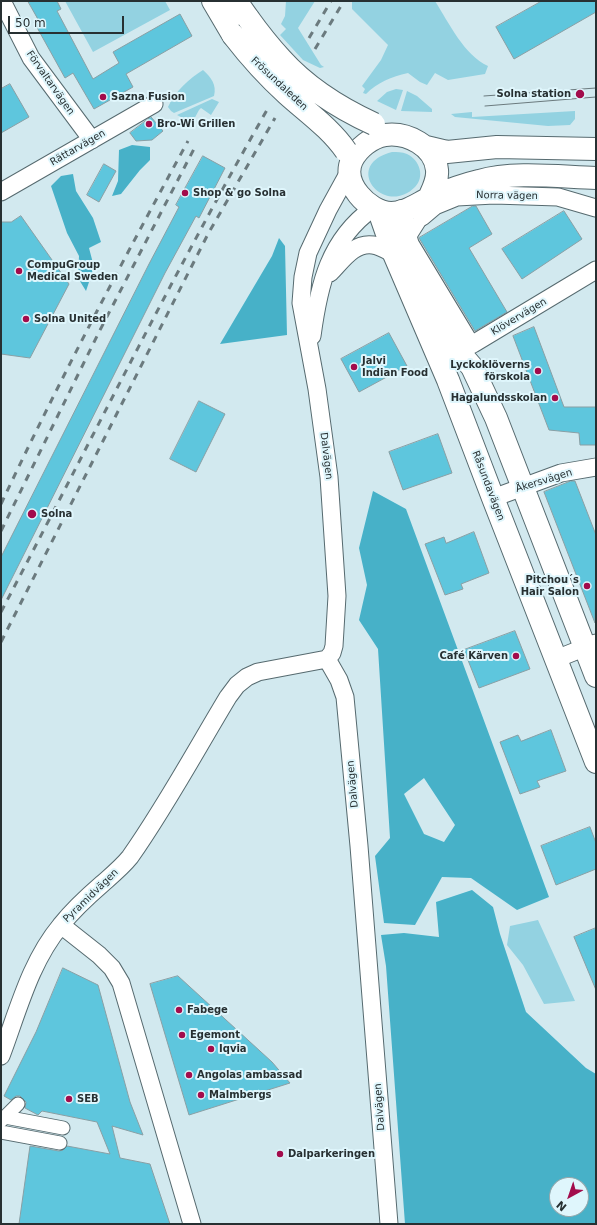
<!DOCTYPE html>
<html>
<head>
<meta charset="utf-8">
<style>
  body { margin:0 }
  #map { position:relative; width:597px; height:1225px; overflow:hidden; background:#d2e9ef; font-family:"DejaVu Sans",sans-serif }
  canvas { display:block }
  .frame { position:absolute; inset:0; border:2px solid #273032; pointer-events:none }
  .north { position:absolute; left:549px; top:1177px; width:40px; height:40px; box-sizing:border-box; background:#dff6fc; border:1px solid #95a7ab; border-radius:50%; rotate:220deg; font-size:11px; font-weight:700; line-height:16px; text-align:center; color:#273032 }
  .north::after { content:''; display:block; margin:auto; width:14px; height:18px; background:#a20c4c; clip-path:polygon(50% 0,100% 100%,50% 72%,0 100%) }
  .scale { position:absolute; left:8px; top:16px; width:116px; height:18px; box-sizing:border-box; border:2px solid #273032; border-top:0; padding-left:5px; font-size:12px; line-height:14px; white-space:nowrap; color:#273032; -webkit-text-stroke:3px #dff6fc; paint-order:stroke }
</style>
</head>
<body>
<div id="map">
<canvas width="597" height="1225"></canvas>
<div class="frame"></div>
<div class="north">N</div>
<div class="scale">50 m</div>
</div>
<script>
const context = document.querySelector('canvas').getContext('2d');
context.lineJoin = 'round';
function fill(path, color) {
  context.fillStyle = color;
  context.fill(path, 'evenodd');
}
function stroke(path, color, width, dash) {
  context.strokeStyle = color;
  context.lineWidth = width;
  context.lineCap = dash ? 'butt' : 'round';
  context.setLineDash(dash || []);
  context.stroke(path);
}
function drawText(font, color, halo, rows, align = 'center') {
  context.font = font + ' "DejaVu Sans",sans-serif';
  context.lineWidth = 4;
  context.setLineDash([]);
  context.textBaseline = 'middle';
  context.strokeStyle = halo;
  context.fillStyle = color;
  for (const [text, x, y, turn = 0] of rows) {
    context.save();
    context.translate(x, y);
    context.rotate((+turn || 0) * Math.PI / 180);
    context.textAlign = isNaN(turn) ? turn : align;
    if (halo) context.strokeText(text, 0, 0);
    context.fillText(text, 0, 0);
    context.restore();
  }
}
const green = new Path2D(`
  M65 1H165L170 10 93 52Z
  M286 1H315L298 28 321 65 324 67 320 68 303 60 280 35 286 29 281 24 285 16Z
  M352 1H435C449 23 464 55 488 66L485 74 448 80 435 73 427 85 420 82 408 73C391 77 378 82 366 94L363 93 365 89 362 86 381 60 388 45 352 9Z
  M203 70C211 77 217 85 214 96L174 113 171 111 168 107C175 91 189 79 203 70Z
  M396 89 403 90 396 110 377 101 387 92Z
  M407 91 417 96 432 109V112L401 111Z
  M212 99 219 102 211 115 201 108 199 110 192 123 177 115Z
  M575 111V119L570 125 548 126 455 117 451 114 472 112V117Z
  M392 152C397 152 402 152 407 154 420 160 425 177 415 187 384 218 341 165 392 152Z
  M538 920 575 1001 544 1004 523 965 507 945 510 926Z`);
const forest = new Path2D(`
  M132 145 150 147V160L140 170 121 194 112 196 118 181 119 150Z
  M73 174 76 191 93 218 101 242 89 248 94 267 86 291 78 278 79 256 67 233 51 186 61 176Z
  M279 238 285 246 287 335 220 344 272 256Z
  M373 491 406 509 549 897 517 910 471 878 442 877 415 925 384 923 375 856 390 838 378 649 359 620 367 585 359 548ZM424 778 455 825 444 842 424 834 404 794Z
  M472 890 493 907 500 934 526 1012 586 1068 596 1074V1224H405L386 966 381 935 404 933 439 937 436 902ZM557 1185H581V1209H557Z`);
const building = new Path2D(`
  M28 1H57L61 9 57 11 93 79 119 63 113 52 180 14 192 36 126 74 133 87 94 109 73 73 65 78 34 22 38 20Z
  M542 1H596V12L514 59 496 27Z
  M10 84 29 117 1 133V89Z
  M151 117 163 131 152 140 136 141 130 133Z
  M203 156 225 168 199 218 196 216 165 273 1 600V557L149 264 179 207 176 205Z
  M104 164 116 171 99 202 87 195Z
  M473 206H476L492 234 469 248 507 312 475 331 419 238Z
  M564 211 582 239 522 279 502 249Z
  M21 216 69 284 30 358 1 354V222H11Z
  M534 327 564 407H596V445H580L579 433 549 430 513 336Z
  M389 333 407 366 359 392 341 359Z
  M199 401 225 414 196 472 170 459Z
  M438 434 452 473 403 490 389 452Z
  M571 481H575L596 535 595 623 544 492Z
  M474 532 489 573 461 584 463 589 445 595 425 544 444 537 446 543Z
  M515 631 530 669 479 688 464 650Z
  M551 730 566 771 537 781 540 787 520 794 500 742 518 735 521 741Z
  M590 827 596 843V869L556 885 541 846Z
  M596 928V990L574 937Z
  M63 968 98 985 130 1102 143 1135 112 1126 120 1158 150 1164 170 1224H19L30 1146 59 1151 63 1150 67 1146 110 1154 97 1122 42 1111 38 1115 25 1108 26 1102 20 1096H16L11 1100 4 1096 36 1032Z
  M178 976 272 1062 290 1083 189 1115 150 984Z`);
const pedestrian = new Path2D(`
  M422 217 410 236 412 243 473 344
  M5 1117 63 1128
  M1 1121 18 1104
  M1 1132 60 1143`);
const minor = new Path2D(`
  M2 1 31 58 92 140
  M1 192 154 104
  M422 217 435 206 457 197 494 195 558 197 596 208
  M330 273C342 261 354 242 373 245 380 246 388 251 394 254
  M312 336C319 284 329 240 373 208
  M449 357 473 344 596 270
  M493 498 561 473 596 467
  M327 659 339 680 345 697 359 846 389 1224
  M327 659 332 653 334 646 337 596 329 477 317 389 301 303 303 277 308 253 328 210 350 170
  M556 659 596 643
  M61 925 99 955 112 968 121 983 192 1224
  M1 1056C18 1011 30 962 61 925 73 910 87 897 102 884 111 876 122 867 130 857 166 806 196 750 228 697L237 685 247 677 258 672 327 659`);
const tertiary = new Path2D(`
  M379 211 394 254 448 380 493 498 596 762
  M402 211V228L409 259 459 352 472 367 496 418 596 676`);
const secondary = new Path2D(`
  M213 1 233 35
  M236 1 248 18
  M426 147 447 152 497 147 596 149
  M429 198C433 189 438 180 437 170 435 146 407 132 385 135 372 137 358 148 352 160 341 183 368 212 391 213 406 213 417 204 430 198 446 191 462 185 479 181 514 171 560 177 596 178`);
const tram = new Path2D(`
  M484 96 596 88
  M485 106 596 97`);
const rail = new Path2D(`
  M309 38 331 1
  M315 49 344 1
  M1 504C59 381 123 260 188 141
  M1 531 99 332 196 145
  M1 612C89 445 173 274 267 110
  M1 642 208 234 275 118`);
const secondaryBridge = new Path2D(`
  M248 18C258 32 269 46 281 59 307 88 339 108 374 124
  M233 35C250 57 267 76 287 94 308 113 330 128 346 151`);
const markers = [
  [580,94,5,"#a20c4c"],
  [103,97,4,"#a20c4c"],
  [149,124,4,"#a20c4c"],
  [185,193,4,"#a20c4c"],
  [19,271,4,"#a20c4c"],
  [26,319,4,"#a20c4c"],
  [354,367,4,"#a20c4c"],
  [538,371,4,"#a20c4c"],
  [555,398,4,"#a20c4c"],
  [32,514,5,"#a20c4c"],
  [587,586,4,"#a20c4c"],
  [516,656,4,"#a20c4c"],
  [179,1010,4,"#a20c4c"],
  [182,1035,4,"#a20c4c"],
  [211,1049,4,"#a20c4c"],
  [189,1075,4,"#a20c4c"],
  [201,1095,4,"#a20c4c"],
  [69,1099,4,"#a20c4c"],
  [280,1154,4,"#a20c4c"]
];
const streetNames = [
  ["Förvaltarvägen",50,83,55],
  ["Frösundaleden",279,84,43],
  ["Rättarvägen",78,148,-30],
  ["Norra vägen",507,196,1],
  ["Klövervägen",519,317,-31],
  ["Dalvägen",326,456,83],
  ["Åkersvägen",544,481,-17],
  ["Råsundavägen",488,486,69],
  ["Dalvägen",353,784,-95],
  ["Pyramidvägen",91,896,-44],
  ["Dalvägen",380,1107,-94]
];
const poiNames = [
  ["Solna station",571,94,"right"],
  ["Sazna Fusion",111,97],
  ["Bro-Wi Grillen",157,124],
  ["Shop & go Solna",193,193],
  ["CompuGroup",27,265],
  ["Medical Sweden",27,277],
  ["Solna United",34,319],
  ["Jalvi",362,361],
  ["Indian Food",362,373],
  ["Lyckoklöverns",530,365,"right"],
  ["förskola",530,377,"right"],
  ["Hagalundsskolan",547,398,"right"],
  ["Solna",41,514],
  ["Pitchou´s",579,580,"right"],
  ["Hair Salon",579,592,"right"],
  ["Café Kärven",508,656,"right"],
  ["Fabege",187,1010],
  ["Egemont",190,1035],
  ["Iqvia",219,1049],
  ["Angolas ambassad",197,1075],
  ["Malmbergs",209,1095],
  ["SEB",77,1099],
  ["Dalparkeringen",288,1154]
];
fill(green, '#93d2e1');
fill(forest, '#47b1c8');
fill(building, '#5ec6dd');
stroke(building, '#899fa4', 1);
stroke(pedestrian, '#566a6f', 15);
stroke(minor, '#566a6f', 19);
stroke(tertiary, '#566a6f', 24);
stroke(secondary, '#566a6f', 24);
stroke(pedestrian, '#fff', 13);
stroke(minor, '#fff', 17);
stroke(tertiary, '#fff', 22);
stroke(secondary, '#fff', 22);
stroke(tram, '#6b7a7e', 1);
stroke(rail, '#6b7a7e', 3, [7, 7]);
stroke(secondaryBridge, '#566a6f', 24, []);
stroke(secondaryBridge, '#fff', 22);
for (const [x, y, r, color] of markers) {
  const dot = new Path2D();
  dot.arc(x, y, r, 0, 2 * Math.PI);
  context.fillStyle = color;
  context.fill(dot);
  stroke(dot, '#dff6fc', 1.5);
}
drawText('10px', '#273032', '#dff6fc', streetNames);
drawText('bold 10px', '#273032', '#dff6fc', poiNames, 'left');
</script>
</body>
</html>
